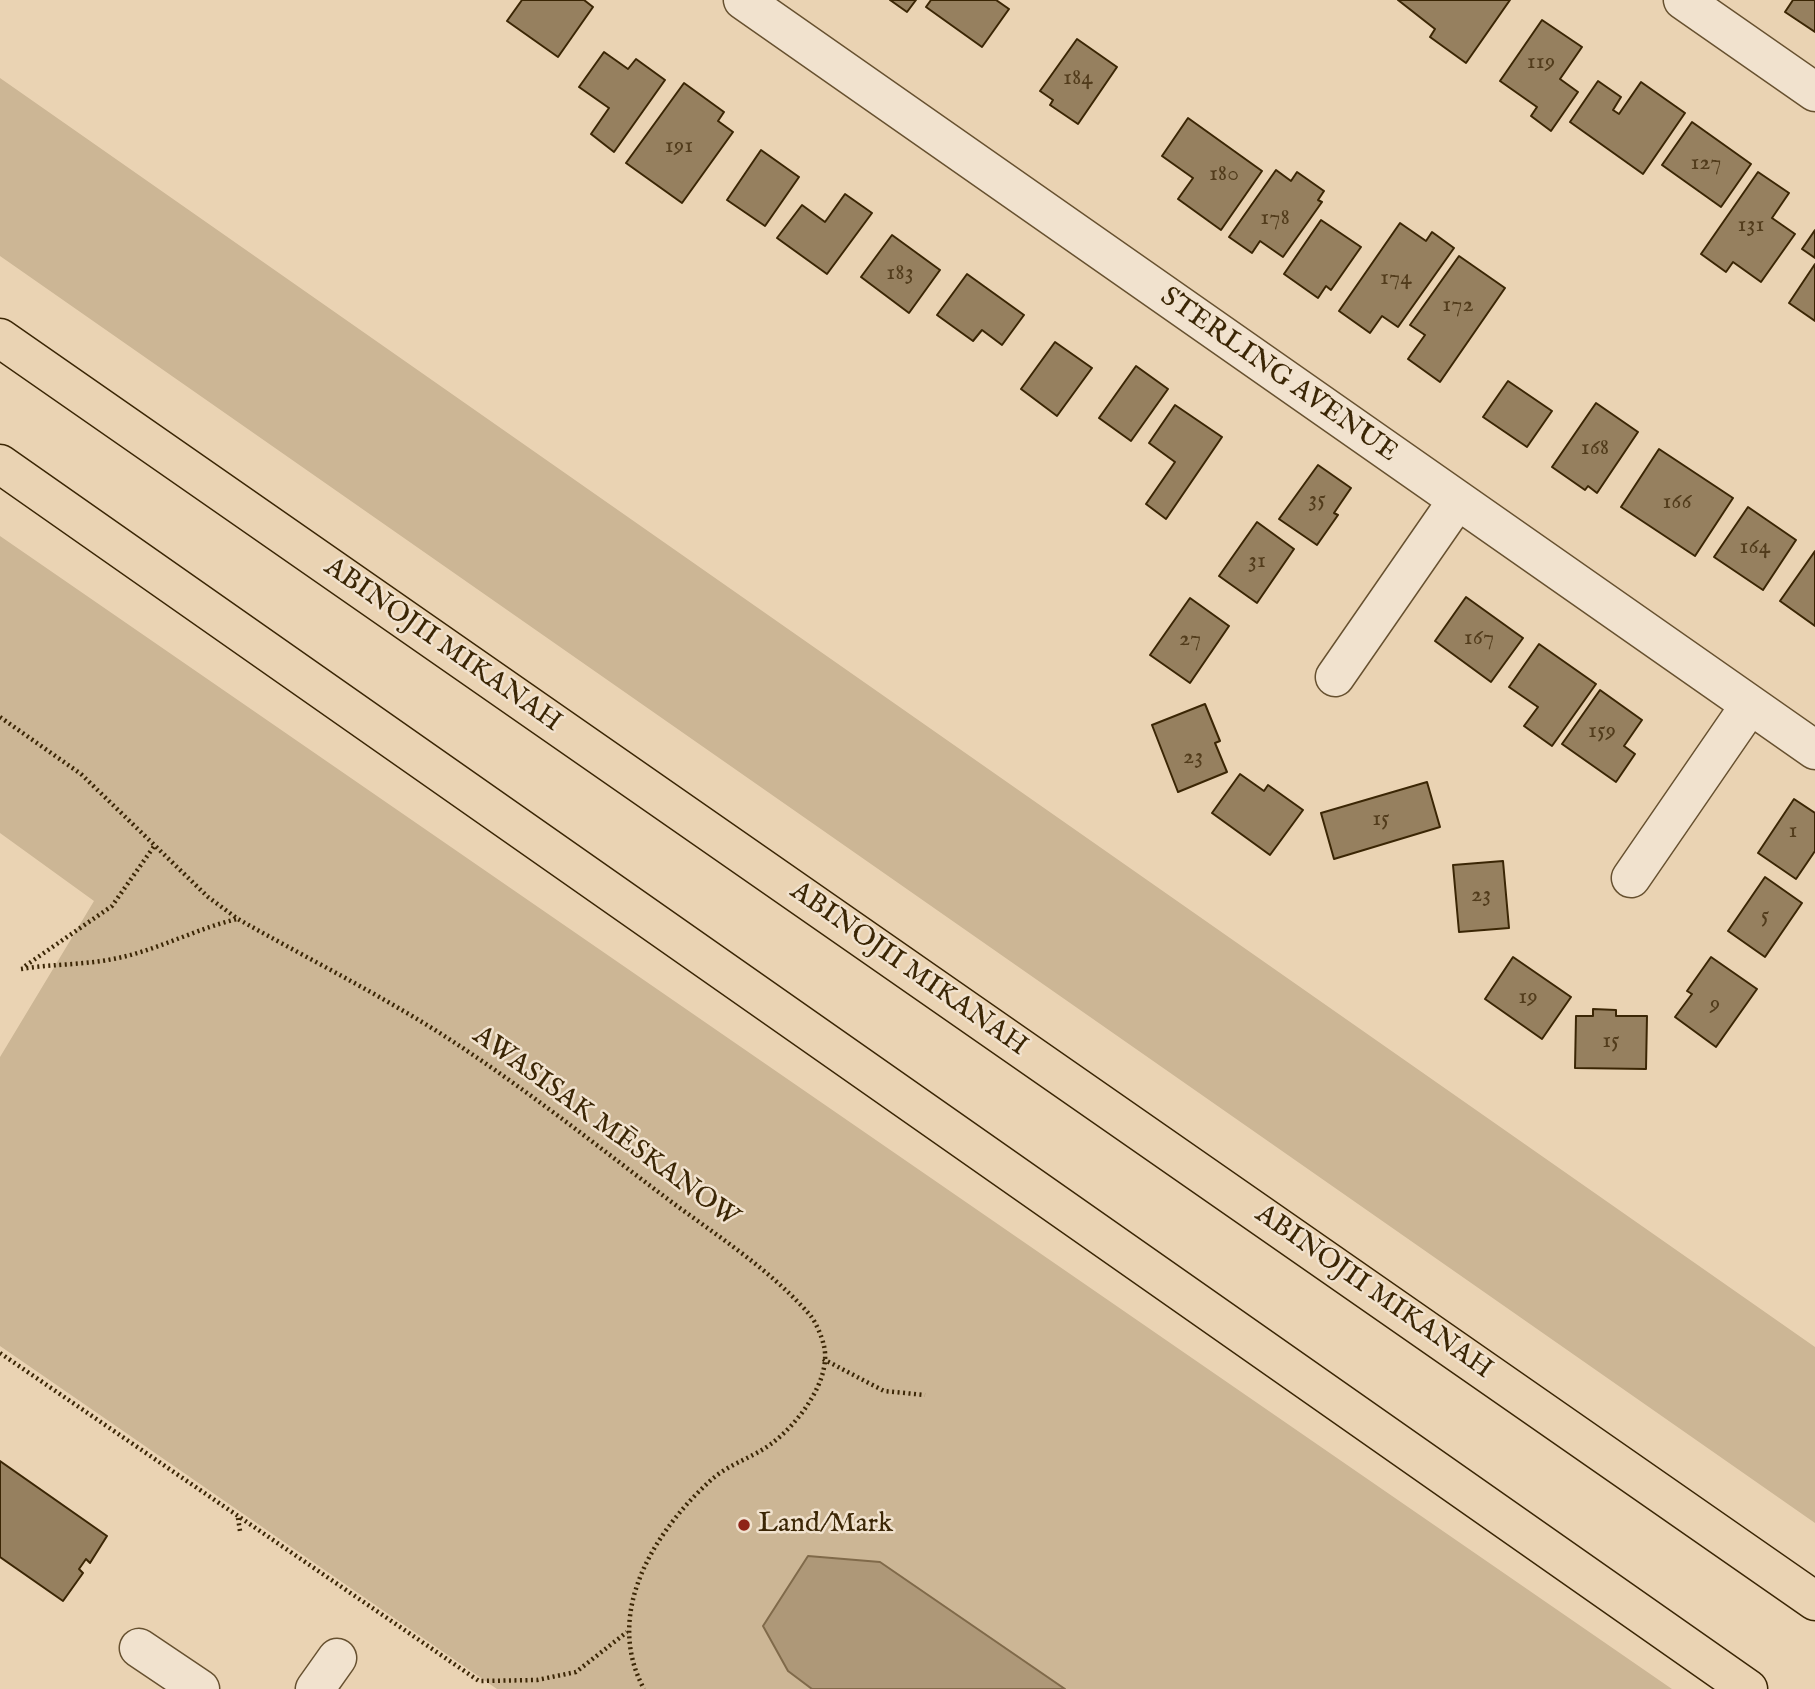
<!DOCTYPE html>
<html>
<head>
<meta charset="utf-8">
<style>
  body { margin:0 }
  canvas { display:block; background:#ead3b3 }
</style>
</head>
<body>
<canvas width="1815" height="1689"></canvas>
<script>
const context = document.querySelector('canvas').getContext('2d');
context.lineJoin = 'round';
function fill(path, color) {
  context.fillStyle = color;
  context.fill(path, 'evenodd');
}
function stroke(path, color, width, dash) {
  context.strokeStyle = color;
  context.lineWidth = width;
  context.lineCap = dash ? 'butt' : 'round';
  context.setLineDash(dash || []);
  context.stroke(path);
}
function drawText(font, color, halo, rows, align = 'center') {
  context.font = font + ' "IM FELL English",serif';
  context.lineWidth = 5;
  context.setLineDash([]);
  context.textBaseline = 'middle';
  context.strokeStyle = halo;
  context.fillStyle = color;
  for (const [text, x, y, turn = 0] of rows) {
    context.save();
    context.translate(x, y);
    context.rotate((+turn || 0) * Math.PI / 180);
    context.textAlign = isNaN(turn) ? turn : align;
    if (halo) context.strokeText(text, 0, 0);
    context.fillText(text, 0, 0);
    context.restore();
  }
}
const green = new Path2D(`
  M0 78 1815 1347V1523L0 256Z
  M0 536 1672 1689H497L0 1346V1057L94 901 0 833Z`);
const water = new Path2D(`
  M808 1556 880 1562 1065 1689H812L788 1671 763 1626Z`);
const building = new Path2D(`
  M522 0H584L593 7 558 57 507 21Z
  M890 0H916L907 12Z
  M931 0H996L1009 9 982 47 926 7Z
  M1398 0H1510L1466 63 1430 37 1435 29Z
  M1793 0H1815V32L1785 12Z
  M1542 20 1582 47 1560 79 1578 92 1551 131 1531 116 1537 107 1500 81Z
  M1077 39 1117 67 1078 124 1050 105 1053 100 1040 91Z
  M604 52 628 69 636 59 665 80 614 152 591 134 609 108 579 87Z
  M1598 81 1621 97 1613 110 1619 114 1641 82 1685 113 1643 174 1570 122Z
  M684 83 724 112 718 121 733 132 682 203 626 163Z
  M1188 118 1262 171 1221 230 1178 199 1193 178 1162 156Z
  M1692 122 1751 164 1721 207 1662 165Z
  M761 150 799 177 765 226 727 200Z
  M1276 170 1291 181 1297 172 1324 191 1318 200 1322 202 1283 257 1260 241 1252 253 1229 237Z
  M1758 172 1789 193 1772 218 1795 234 1761 282 1733 262 1726 272 1701 254Z
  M845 194 872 213 827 274 777 238 802 205 825 222Z
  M1321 220 1361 247 1331 290 1326 286 1318 298 1284 274Z
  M1400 223 1426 241 1432 232 1454 248 1398 327 1382 316 1370 333 1339 311Z
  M1815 230V258L1802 249Z
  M892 235 940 270 909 313 861 277Z
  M1459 256 1505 288 1440 382 1408 359 1425 335 1410 325Z
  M1815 264V321L1789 303Z
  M967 274 1024 315 1002 345 982 330 973 341 937 315Z
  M1055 342 1092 368 1057 416 1021 389Z
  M1136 366 1168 389 1131 441 1099 418Z
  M1508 381 1552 411 1527 447 1483 417Z
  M1596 403 1638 432 1597 493 1588 486 1585 490 1552 467Z
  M1175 405 1222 437 1166 519 1146 504 1175 462 1149 443Z
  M1659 449 1733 498 1695 556 1621 507Z
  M1318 465 1351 488 1334 513 1338 515 1317 545 1279 519Z
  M1748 507 1796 540 1763 590 1714 557Z
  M1257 522 1294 549 1257 603 1219 576Z
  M1815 551V626L1780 601Z
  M1466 597 1523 638 1491 682 1435 641Z
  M1190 598 1229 626 1190 683 1150 655Z
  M1539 644 1596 684 1552 746 1524 726 1538 707 1509 687Z
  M1600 690 1642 720 1624 746 1635 754 1616 782 1562 744Z
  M1205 704 1220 741 1215 743 1227 772 1178 792 1152 725Z
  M1240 774 1264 791 1268 785 1303 810 1270 855 1212 813Z
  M1427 782 1440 827 1334 859 1321 813Z
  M1794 799 1815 813V851L1796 879 1758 853Z
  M1503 861 1509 928 1459 932 1453 865Z
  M1765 877 1802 903 1765 957 1728 931Z
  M1513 957 1571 997 1542 1039 1485 999Z
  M1711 957 1757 989 1716 1047 1675 1017 1692 994 1687 991Z
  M1593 1009 1616 1010V1016H1647L1646 1069 1575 1068 1576 1016H1593Z
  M0 1461 107 1536 90 1563 86 1559 79 1569 83 1573 63 1601 0 1557Z`);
const path = new Path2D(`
  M0 717 81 774 208 897 238 919C303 956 371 990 435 1030 514 1080 587 1138 661 1194 711 1232 768 1267 810 1315 816 1322 822 1337 824 1346 832 1380 797 1425 771 1444 752 1458 729 1464 711 1480 654 1532 603 1613 644 1689
  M25 966 112 906 155 845
  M21 969C51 964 83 965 113 959 156 951 195 929 237 919
  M0 1353 479 1681 537 1680 576 1672 627 1632
  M823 1359 884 1391 925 1395
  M238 1518 240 1531`);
const minor = new Path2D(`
  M743 0 1815 750
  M1683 0 1815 92
  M1335 677 1457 501
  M1631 878 1750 705
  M139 1648 200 1689
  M315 1689 337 1658`);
const major = new Path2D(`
  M0 338 1815 1601
  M0 464 1748 1689`);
const markers = [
  [744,1525,7,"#8f2418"]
];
const numberNames = [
  ["119",1541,63],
  ["184",1078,79],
  ["191",679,147],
  ["127",1706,164],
  ["180",1224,175],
  ["178",1275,219],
  ["131",1751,226],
  ["183",900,274],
  ["174",1396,279],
  ["172",1458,306],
  ["168",1595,449],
  ["35",1317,501],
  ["166",1677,503],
  ["164",1755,548],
  ["31",1257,562],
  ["167",1479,639],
  ["27",1190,640],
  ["159",1602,732],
  ["23",1193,758],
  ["15",1381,820],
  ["1",1793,832],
  ["23",1481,896],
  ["5",1765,917],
  ["19",1528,998],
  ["9",1715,1005],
  ["15",1611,1042]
];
const streetNames = [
  ["STERLING AVENUE",1278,376,35],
  ["ABINOJII MIKANAH",442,646,35],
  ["ABINOJII MIKANAH",908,970,35],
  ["AWASISAK MĒSKANOW",605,1128,36],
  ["ABINOJII MIKANAH",1373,1293,35]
];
const poiNames = [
  ["Land/Mark",758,1525]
];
fill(green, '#ccb695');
fill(water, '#ae9878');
stroke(water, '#806a4a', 2);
fill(building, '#96805f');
stroke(building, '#3b2605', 2);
stroke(minor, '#675130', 41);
stroke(major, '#3b2605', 41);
stroke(path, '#3b2605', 4.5, [2, 3.5]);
stroke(minor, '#f1e2ce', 38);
stroke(major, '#ead3b3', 38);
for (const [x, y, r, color] of markers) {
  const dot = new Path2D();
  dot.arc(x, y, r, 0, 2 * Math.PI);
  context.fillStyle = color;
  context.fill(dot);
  stroke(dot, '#f1e2ce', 2.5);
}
drawText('24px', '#523c1c', null, numberNames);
drawText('28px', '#3b2605', '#f1e2ce', streetNames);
drawText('28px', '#3b2605', '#f1e2ce', poiNames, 'left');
</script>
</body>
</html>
